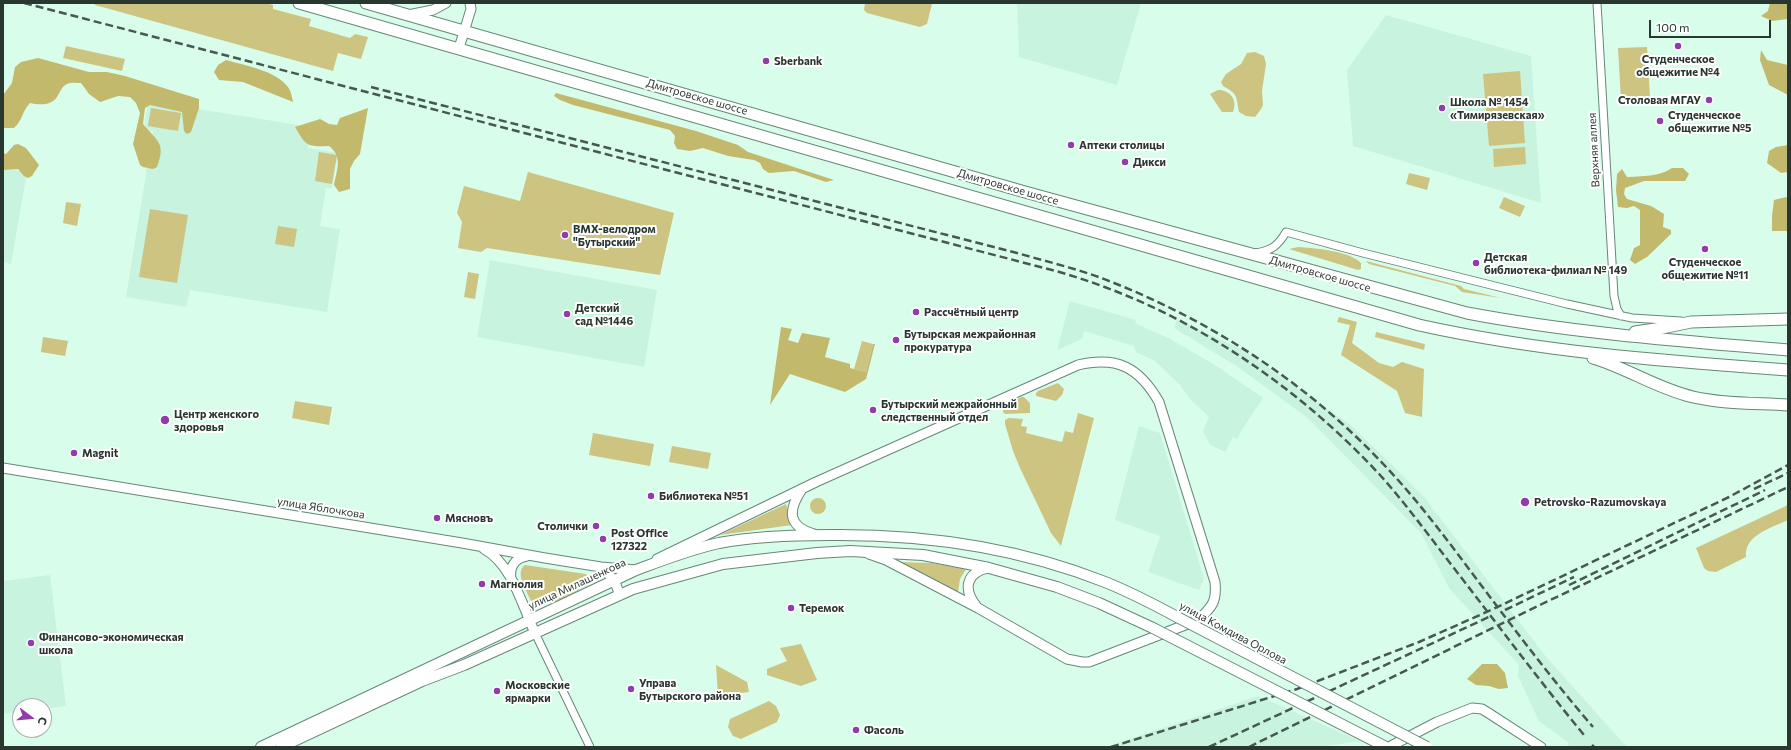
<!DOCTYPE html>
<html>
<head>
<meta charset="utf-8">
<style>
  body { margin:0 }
  #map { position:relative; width:1791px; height:750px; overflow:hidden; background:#d9fdeb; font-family:Commissioner,sans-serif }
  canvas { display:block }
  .frame { position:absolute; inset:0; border:4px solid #2a3731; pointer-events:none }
  .north { position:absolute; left:12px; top:698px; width:40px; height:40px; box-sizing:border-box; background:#fff; border:1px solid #aaafad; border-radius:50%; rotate:106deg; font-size:11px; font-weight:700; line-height:16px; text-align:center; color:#2a3731 }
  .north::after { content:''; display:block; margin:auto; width:14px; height:18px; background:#903caa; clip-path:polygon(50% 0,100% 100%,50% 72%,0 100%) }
  .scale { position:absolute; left:1649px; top:20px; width:122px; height:18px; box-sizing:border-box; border:2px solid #2a3731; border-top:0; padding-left:5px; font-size:12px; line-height:14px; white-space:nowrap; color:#2a3731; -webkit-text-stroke:3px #fff; paint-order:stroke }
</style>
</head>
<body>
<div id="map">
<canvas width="1791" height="750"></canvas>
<div class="frame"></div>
<div class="north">С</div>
<div class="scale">100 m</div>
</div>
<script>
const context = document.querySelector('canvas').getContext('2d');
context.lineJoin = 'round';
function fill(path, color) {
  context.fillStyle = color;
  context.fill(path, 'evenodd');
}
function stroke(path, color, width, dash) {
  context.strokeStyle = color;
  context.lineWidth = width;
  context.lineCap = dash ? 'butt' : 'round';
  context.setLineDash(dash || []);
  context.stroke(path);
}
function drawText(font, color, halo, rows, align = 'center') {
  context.font = font + ' Commissioner,sans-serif';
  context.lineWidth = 4;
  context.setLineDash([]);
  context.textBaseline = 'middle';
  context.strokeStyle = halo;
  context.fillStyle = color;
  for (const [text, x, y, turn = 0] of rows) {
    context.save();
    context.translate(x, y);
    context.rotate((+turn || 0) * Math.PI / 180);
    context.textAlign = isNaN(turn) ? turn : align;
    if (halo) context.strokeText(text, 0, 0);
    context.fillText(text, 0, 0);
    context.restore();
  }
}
const built = new Path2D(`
  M1017 3H1141L1117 85 1019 57Z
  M1386 15 1531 56 1541 203 1353 146 1347 70Z
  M148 101 311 127 308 148 338 153 332 188H326L320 226 340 229 327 312 190 290 186 307 126 297 153 131 144 130Z
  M3 168 27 172 11 264 3 262Z
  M490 260 657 290 644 367 477 337Z
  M1070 301 1136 320 1135 323 1170 339 1215 365 1263 398 1243 428 1237 439 1233 437 1225 452 1210 445 1203 431 1209 417 1192 401 1179 384 1155 361 1136 352 1134 346 1084 331 1082 339 1057 350Z
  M1177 319 1243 350 1349 424 1385 458 1424 497 1547 658 1627 747H1568L1569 743 1539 721 1518 676 1519 665 1449 588 1421 533 1309 419 1238 367 1174 328Z
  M1139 426 1160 433 1204 579 1199 590 1148 572 1160 536 1115 520Z
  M50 575 66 706 44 709V706H20V712L3 714V581Z
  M1258 696 1360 741 1321 747H1106Z`);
const green = new Path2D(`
  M94 3H265L273 5V9L311 19 309 26 350 38 355 34 368 37 361 59 338 53 333 71 95 5Z
  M865 3H932V4L927 24 920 27 867 13 864 10Z
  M66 46 125 59 122 71 63 58Z
  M1647 47 1650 97 1621 99 1618 48Z
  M1255 52 1264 56 1266 64 1262 91 1263 105 1261 109 1255 117 1246 116 1239 112C1236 96 1238 94 1223 86L1221 82 1226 74 1241 64 1247 53Z
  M1520 71 1525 143 1489 146 1483 74Z
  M1218 90C1230 90 1238 100 1233 112H1222L1210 94Z
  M151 108 181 113 178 131 148 126Z
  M1525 147 1526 164 1494 167 1493 149Z
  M319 152 337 155 332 184 315 181Z
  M528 172 674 213 660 275 487 248 481 252 458 248 462 222 457 213 464 186 520 201Z
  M1409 173 1430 178 1427 190 1406 184Z
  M1504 197 1525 206 1520 217 1499 208Z
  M66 202 81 204 77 226 63 223Z
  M150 209 188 215 177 283 139 277Z
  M278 226 297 229 294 247 275 244Z
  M1298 247C1314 248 1350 251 1361 263V269L1358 270 1289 249Z
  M1366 261 1461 286 1464 289 1501 298 1462 292 1455 286 1369 264Z
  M468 272 479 274 475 299 464 297Z
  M1339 317 1357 322 1352 343 1379 363 1393 367 1402 362 1424 369 1422 417 1405 413 1397 391 1341 355 1350 325 1337 322Z
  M1376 332 1425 344 1424 350 1375 337Z
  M43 337 68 341 65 356 41 352Z
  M862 341 873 344 866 372 854 369Z
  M1058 383 1064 389 1062 395 1056 401 1036 396V393L1038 391Z
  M1021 397H1024L1030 403V413L1005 414 1003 412V407Z
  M295 401 332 407 329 425 292 418Z
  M1078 413 1094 418 1061 546 1051 533 1020 468 1013 451 1005 424V420L1009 418 1023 419 1021 426 1027 427 1026 433 1062 442 1065 431 1073 433Z
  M593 433 654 444 650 466 589 455Z
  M672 446 711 453 708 469 669 462Z
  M810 506a8 8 0 1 1 16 0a8 8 0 1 1-16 0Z
  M786 504 792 525 720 535Z
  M1788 505V520C1771 528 1744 535 1746 557L1716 572 1708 571 1704 568 1696 548Z
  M898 562 932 563 966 569 960 579 958 593Z
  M525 565 586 574 588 576 590 581 587 586C572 593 546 611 531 601 527 591 514 573 525 565Z
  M801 644 817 680 801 686 767 675V669L787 661 780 648Z
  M716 665 747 682 749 692 718 696Z
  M769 701 776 706 780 715 777 722 741 739 733 736 728 727 730 719Z`);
const forest = new Path2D(`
  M1770 3H1788V19L1772 21 1761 16 1768 11Z
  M1761 50 1767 60 1788 65V95L1769 85 1760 60Z
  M38 58 89 72H107L125 76 199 99V108L191 132 187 134 184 131 182 112 150 105 145 108 143 124C158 142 166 143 157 167L153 169 143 167 140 165 133 144 140 113 136 103 130 97 118 96 100 102 89 94 81 83C77 83 71 82 67 84 62 86 60 92 57 97 51 106 39 105 30 103 22 111 23 120 14 128H3V95L12 83 15 67 21 62Z
  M226 60C246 66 275 70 288 87 291 91 292 97 293 102L243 82 219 80 214 72 218 65Z
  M556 93 696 131 738 145 748 152 834 180 826 182 794 171 769 173 763 169 760 163 754 160 728 156 703 148 690 151 677 149 674 143 675 136 670 130 573 105 560 100 554 96Z
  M368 108 360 154 354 161 350 169V189L339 192 334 185C337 169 343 157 329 146 307 147 306 146 295 127L320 119 329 124 337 125 340 118Z
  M18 144 26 148 39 165 32 176 28 178 24 176 18 169 3 170V153L6 154 14 145Z
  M1788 145V172L1781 173 1767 163 1769 151 1776 147Z
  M1672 168H1683L1689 174 1685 181H1644L1625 188 1624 194 1627 199 1651 206 1664 214 1663 227 1671 230V234L1647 257 1635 264 1630 260 1634 248 1640 245V210L1634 206 1627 208 1618 207 1616 190 1617 174 1622 169 1627 177C1642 176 1659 177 1672 168Z
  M1786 197 1788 198V231H1772V216L1774 200Z
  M781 327 792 329 788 340 798 343 802 333 830 338 825 357 850 364V368L866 372 873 344H875L866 379 845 392 790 374 770 405Z
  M1482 664H1497L1505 673 1508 688 1499 689 1489 686 1476 685 1467 679Z`);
const minor = new Path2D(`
  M1597 3 1614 296 1617 309 1621 316
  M1255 253C1271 251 1278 246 1286 232L1363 253 1567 304 1632 318 1681 321
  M535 633 590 747`);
const tertiary = new Path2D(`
  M408 15 433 10 446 3
  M459 48 471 9 470 3
  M3 468 462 543 545 558 601 567 636 570
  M802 489C788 510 787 526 814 534
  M484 549C512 564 522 605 535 633
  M657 559 816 482 1078 365C1117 356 1139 367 1159 402L1215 582C1217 602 1212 607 1198 620L1089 662H1082L1067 659 978 608 886 560 869 554
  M601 567 614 580 620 595
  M511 580C509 567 515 558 527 556
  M977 607C963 590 965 573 988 568
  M1389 747 1437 722 1472 708 1482 709 1490 714 1541 747`);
const secondary = new Path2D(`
  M261 747 636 570C663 560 691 549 719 543 756 536 793 535 830 535 925 534 1017 547 1105 582 1130 592 1155 605 1179 618
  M281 747 422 681 464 665 633 589 723 564 817 553 850 551 923 555 989 568 1057 587 1099 603 1153 628`);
const primary = new Path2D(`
  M299 3 1419 325C1540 352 1664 361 1788 370
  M366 3 1025 192 1467 313C1573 333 1681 341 1788 350
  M1635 332 1662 328 1691 322 1788 319
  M1593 358C1627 368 1658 389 1693 397 1723 404 1757 403 1788 405`);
const rail = new Path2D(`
  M24 3 1052 270C1177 304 1292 380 1380 475 1405 503 1427 533 1450 563 1495 621 1538 679 1584 735
  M371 87 1017 253C1048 262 1079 269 1109 281 1214 322 1310 385 1387 468 1418 501 1445 537 1472 573 1511 625 1550 677 1593 727
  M1754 489 1788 473
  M1569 585 1765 490
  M1505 610 1574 577
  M1592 745 1594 747
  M1111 747 1297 689 1419 642 1491 610 1729 497 1788 465
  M1209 747 1491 616
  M1249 747 1542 604 1788 487`);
const secondaryBridge = new Path2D(`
  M1179 618 1427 747
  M1153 628 1386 747`);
const markers = [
  [1678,46,4,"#903caa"],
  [766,61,4,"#903caa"],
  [1709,100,4,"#903caa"],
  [1442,108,4,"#903caa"],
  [1660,121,4,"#903caa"],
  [1071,145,4,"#903caa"],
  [1125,162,4,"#903caa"],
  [565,235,4,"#903caa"],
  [1705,249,4,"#903caa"],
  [1476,263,4,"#903caa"],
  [916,312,4,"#903caa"],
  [567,314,4,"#903caa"],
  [896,340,4,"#903caa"],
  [873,410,4,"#903caa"],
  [165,420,5,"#903caa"],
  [74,453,4,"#903caa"],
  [651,496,4,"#903caa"],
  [1525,502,5,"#903caa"],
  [437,518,4,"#903caa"],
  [596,526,4,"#903caa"],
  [603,539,4,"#903caa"],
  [482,584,4,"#903caa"],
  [791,608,4,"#903caa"],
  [31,643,4,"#903caa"],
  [631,689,4,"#903caa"],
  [497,691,4,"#903caa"],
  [856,730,4,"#903caa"]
];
const poiNames = [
  ["Студенческое",1678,59,"center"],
  ["общежитие №4",1678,72,"center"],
  ["Sberbank",774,61],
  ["Столовая МГАУ",1701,100,"right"],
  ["Школа № 1454",1450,102],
  ["«Тимирязевская»",1450,115],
  ["Студенческое",1668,115],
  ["общежитие №5",1668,128],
  ["Аптеки столицы",1079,145],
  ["Дикси",1133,162],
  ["BMX-велодром",573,229],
  ["\"Бутырский\"",573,242],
  ["Детская",1484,257],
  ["библиотека-филиал № 149",1484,270],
  ["Студенческое",1705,262,"center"],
  ["общежитие №11",1705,275,"center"],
  ["Детский",575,308],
  ["сад №1446",575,321],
  ["Рассчётный центр",924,312],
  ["Бутырская межрайонная",904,334],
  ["прокуратура",904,347],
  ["Бутырский межрайонный",881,404],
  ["следственный отдел",881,417],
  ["Центр женского",174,414],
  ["здоровья",174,427],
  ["Magnit",82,453],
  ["Библиотека №51",659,496],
  ["Petrovsko-Razumovskaya",1534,502],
  ["Мясновъ",445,518],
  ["Столички",588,526,"right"],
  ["Post Office",611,533],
  ["127322",611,546],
  ["Магнолия",490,584],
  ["Теремок",799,608],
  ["Финансово-экономическая",39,637],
  ["школа",39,650],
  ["Управа",639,683],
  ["Бутырского района",639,696],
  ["Московские",505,685],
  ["ярмарки",505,698],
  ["Фасоль",864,730]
];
const streetNames = [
  ["Дмитровское шоссе",697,97,16],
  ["Верхняя аллея",1594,150,-93],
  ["Дмитровское шоссе",1008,187,16],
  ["Дмитровское шоссе",1320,274,16],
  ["улица Яблочкова",321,508,9],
  ["улица Милашенкова",577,584,-25],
  ["улица Комдива Орлова",1233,633,28]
];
fill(built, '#c8f3de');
fill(green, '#ccc480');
fill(forest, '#c2b96d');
stroke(minor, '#678778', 9);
stroke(tertiary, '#678778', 11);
stroke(secondary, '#678778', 12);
stroke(primary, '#678778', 13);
stroke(minor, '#fff', 7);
stroke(tertiary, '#fff', 9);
stroke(secondary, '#fff', 10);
stroke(primary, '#fff', 11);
stroke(rail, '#475850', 2.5, [8, 4]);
stroke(secondaryBridge, '#678778', 12, []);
stroke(secondaryBridge, '#fff', 10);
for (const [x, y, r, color] of markers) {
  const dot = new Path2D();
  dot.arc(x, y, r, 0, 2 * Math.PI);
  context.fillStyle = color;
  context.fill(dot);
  stroke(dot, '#fff', 1.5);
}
drawText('bold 11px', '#2a3731', '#fff', poiNames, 'left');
drawText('11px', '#2a3731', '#fff', streetNames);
</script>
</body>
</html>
